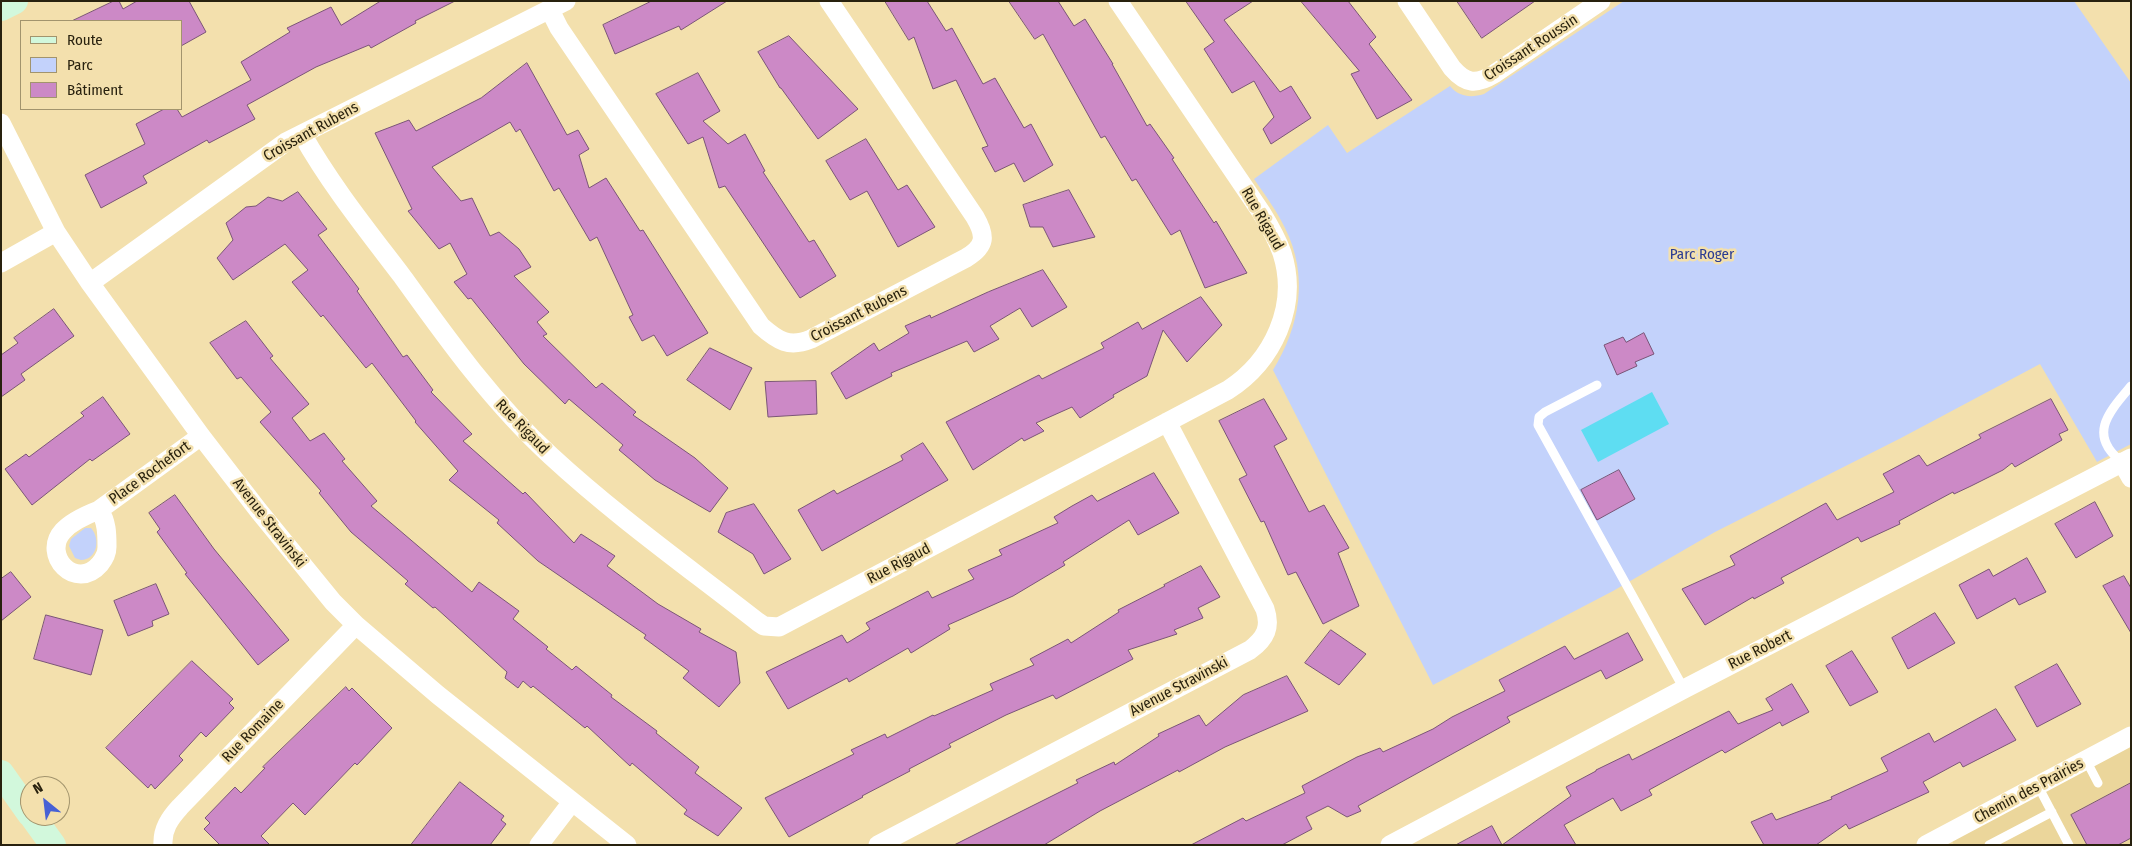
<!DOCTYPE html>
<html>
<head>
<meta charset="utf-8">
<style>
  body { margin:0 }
  #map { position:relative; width:2132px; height:846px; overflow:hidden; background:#f3e0ad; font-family:"Fira Sans Condensed",sans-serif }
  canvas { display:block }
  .frame { position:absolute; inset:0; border:2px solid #28210e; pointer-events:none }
  .legend { position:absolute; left:20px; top:20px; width:162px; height:90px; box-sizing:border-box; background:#f3e0ad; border:1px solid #a2946d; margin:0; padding:6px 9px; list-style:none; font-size:15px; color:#28210e }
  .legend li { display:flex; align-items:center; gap:10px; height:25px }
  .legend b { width:25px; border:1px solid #a2946d }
  .north { position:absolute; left:20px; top:776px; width:50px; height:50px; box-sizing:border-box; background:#f3e0ad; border:1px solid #a2946d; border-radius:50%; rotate:331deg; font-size:14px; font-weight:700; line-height:20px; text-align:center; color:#28210e }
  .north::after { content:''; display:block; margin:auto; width:18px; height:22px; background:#4761d5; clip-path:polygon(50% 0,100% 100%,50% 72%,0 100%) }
</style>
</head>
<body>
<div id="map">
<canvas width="2132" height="846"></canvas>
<div class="frame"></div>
<ul class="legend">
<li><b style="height:6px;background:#d2f8dc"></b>Route</li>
<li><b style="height:14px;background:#c3d2fb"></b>Parc</li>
<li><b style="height:14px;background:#cc89c6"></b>Bâtiment</li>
</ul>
<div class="north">N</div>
</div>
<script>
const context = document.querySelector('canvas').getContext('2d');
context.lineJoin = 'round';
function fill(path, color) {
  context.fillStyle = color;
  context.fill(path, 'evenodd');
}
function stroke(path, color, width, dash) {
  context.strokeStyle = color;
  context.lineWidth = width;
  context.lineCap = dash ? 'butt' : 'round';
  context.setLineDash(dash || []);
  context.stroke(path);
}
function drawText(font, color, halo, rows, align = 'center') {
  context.font = font + ' "Fira Sans Condensed",sans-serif';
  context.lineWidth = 5;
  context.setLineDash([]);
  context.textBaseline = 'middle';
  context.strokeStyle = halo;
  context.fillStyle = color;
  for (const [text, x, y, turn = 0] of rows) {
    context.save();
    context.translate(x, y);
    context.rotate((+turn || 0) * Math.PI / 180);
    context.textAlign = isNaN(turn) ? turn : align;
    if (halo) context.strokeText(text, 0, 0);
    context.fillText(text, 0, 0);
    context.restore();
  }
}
const built = new Path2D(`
  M2131 746V845H1954L1952 841Z`);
const green = new Path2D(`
  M1624 1H2074L2131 83V444L2097 462 2040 364 1901 438 1715 532 1613 591 1433 685 1273 370C1300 326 1309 276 1285 228 1277 211 1265 195 1254 179L1328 125 1347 153 1450 86C1459 97 1471 98 1484 94Z
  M85 528H91C101 539 97 560 81 560L75 558 69 546 71 539Z`);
const water = new Path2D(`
  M1652 392 1669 424 1598 462 1581 430Z`);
const building = new Path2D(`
  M114 1H119L123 9 137 1H189L206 32 181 46V21H72Z
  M381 1H455L415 21 416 23 371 48 369 45 316 67 247 105 255 119 209 143 207 140 143 176 147 183 101 208 85 175 145 144 136 124 164 109H177L182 117 251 80 241 62 290 32 287 28 331 7 341 25Z
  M652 1H727L681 30 679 26 615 54 603 25Z
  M885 1H927L946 31 952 28 983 84 995 78 1024 128 1031 124 1053 165 1024 182 1014 163 995 172 982 148 988 146 956 80 933 89 914 37 909 40Z
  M1009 1H1058L1074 26 1085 19 1113 64H1112L1147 126 1150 124 1174 158 1172 159 1214 223 1216 221 1247 273 1205 288 1180 230 1171 235 1136 179 1132 181 1105 136 1101 138 1043 34 1035 39Z
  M1186 1H1253L1224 20 1280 92 1291 86 1311 118 1271 144 1263 129 1274 117 1254 81 1232 93 1204 49 1214 42Z
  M1301 1H1348L1376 37 1369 44 1412 100 1377 119 1351 74 1359 71Z
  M1457 1H1535L1482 38Z
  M789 36 858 109 818 139 781 88H780L758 52Z
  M527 63 567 135 578 130 589 149 579 155 589 188 606 178 640 231 643 230 708 333 667 356 654 335 642 341 629 317 633 315 597 237 590 241 559 188 554 191 520 129 516 132 510 122 432 167 461 201 472 198 490 236 499 232 519 249 531 267 514 276 549 312 537 322 547 334 543 336 596 388 602 383 636 412 633 415 695 458 728 488 710 512 655 480 619 450 623 445 569 399 565 404 524 364 471 298 468 299 454 282 467 274 450 243 439 249 408 211 412 209 375 133 409 120 416 131 481 98Z
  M698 73 720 111 703 121 728 144 745 134 765 171 763 172 809 242 814 240 836 276 800 298 725 186 719 188 703 137 688 144 656 94Z
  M866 139 898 190 907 185 935 227 898 247 867 191 850 200 826 161Z
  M1069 190 1095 237 1053 247 1043 227H1030L1023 205Z
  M298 192 327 229 318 235 359 289 357 291 403 357 407 355 433 390 431 392 472 434 463 441 523 494 525 492 574 543 581 534 615 556 607 566 658 604 701 629 699 632 736 652 740 683 719 707 683 678 689 671 644 638 646 635 538 561 497 523 499 520 449 480 458 471 415 422 416 421 372 363 366 368 323 315 321 317 292 282 308 270 285 244 233 280 217 258 233 240 226 223 246 207 256 206 268 197 282 201Z
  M1043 270 1067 307 1032 327 1020 308 990 326 999 339 974 352 967 341 891 373 892 376 846 399 831 373 874 343 879 351 909 333 905 326 930 315 931 318 988 292Z
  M1201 297 1222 325 1187 362 1163 330 1147 376 1113 395 1114 397 1080 418 1072 407 1036 423 1044 431 1024 441 1022 438 973 470 946 422 1039 375 1042 379 1104 348 1101 343 1138 322 1142 329Z
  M54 309 74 336 21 374 25 380 1 397V355L18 343 14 338Z
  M246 321 273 356 270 358 309 404 292 418 310 441 324 433 345 459 342 461 377 501 371 506 472 592 479 582 519 611 513 619 548 647 546 649 572 670 576 666 612 695 611 697 657 731 656 733 699 767 695 773 742 808 718 836 684 814 687 810 660 787 632 763 630 766 587 726 585 728 533 686 531 688 523 681 518 688 505 678 507 672 435 607 433 608 405 584 408 581 351 532 319 493 321 491 260 422 271 412 241 377 237 379 210 343Z
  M1644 333 1654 354 1635 362 1637 366 1617 375 1604 345 1623 337 1626 342Z
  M710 348 752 368 730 410 687 380Z
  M816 381 817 414 768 417 765 382Z
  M103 397 130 434 92 461 90 459 32 505 5 469 26 454 29 457 84 416 81 413Z
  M1264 399 1287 439 1274 446 1309 512 1324 505 1349 548 1338 553 1359 606 1323 624 1296 572 1288 575 1264 521 1261 522 1239 479 1247 475 1219 421Z
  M2051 399 2068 430 2059 434 2062 440 2015 467 2012 463 2003 470 1971 486 1954 494 1953 492 1899 521 1900 524 1861 542 1858 537 1781 578 1784 583 1754 599 1753 597 1705 625 1682 589 1735 565 1730 556 1826 503 1837 520 1894 492 1883 474 1919 455 1927 466 1981 438 1979 435Z
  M923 443 948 480 822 551 798 510 834 490 837 494 903 460 901 456Z
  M1619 470 1635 499 1597 520 1581 490Z
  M1154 473 1179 513 1138 535 1129 520 1063 562 1065 565 1013 596 948 625 950 629 911 653 908 648 849 682 847 678 788 709 766 672 842 635 847 643 870 629 866 623 928 591 932 598 974 579 968 570 1002 555 999 550 1058 523 1054 517 1072 506 1092 495 1097 501Z
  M175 495 214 549 289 640 258 665 185 574 187 573 157 532 160 529 149 513Z
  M2095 502 2113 536 2076 558 2055 524Z
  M754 504 791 559 764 574 753 554 718 532 726 513Z
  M2027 558 2046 592 2019 605 2015 598 1977 619 1959 585 1989 569 1993 576Z
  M1201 566 1220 597 1198 608 1203 618 1174 630 1177 634 1128 650 1133 659 1056 699 1053 695 1006 715 949 744 951 747 909 769 910 771 862 796 863 797 789 837 765 798 854 754 851 750 885 734 887 738 933 715 934 716 993 690 990 684 1034 665 1030 659 1068 639 1071 643 1119 612 1118 610 1165 586 1164 585Z
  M11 572 31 597 1 621V579Z
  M2124 576 2131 588V633L2103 586Z
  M156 584 169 614 152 621 153 626 128 636 114 601Z
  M1935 613 1955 643 1908 669 1892 638Z
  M46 615 103 630 91 675 34 659Z
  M1331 630 1366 654 1339 685 1305 663Z
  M1628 633 1643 660 1606 679 1601 670 1507 717 1510 722 1358 806 1361 811 1347 817 1328 806 1306 817 1312 829 1282 845H1191L1243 818 1246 821 1305 793 1302 786 1357 757 1380 748 1383 752 1433 729 1452 717 1505 691 1499 680 1565 646 1574 659Z
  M1852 651 1878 692 1850 706 1826 666Z
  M192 661 233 699 229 703 234 708 206 737 201 732 179 756 183 760 155 789 151 784 148 788 106 748Z
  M2057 664 2081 704 2037 727 2015 687Z
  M1287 676 1308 711 1225 747 1179 772 1178 770 1100 811 1044 845H954L1078 783 1076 780 1114 762 1115 765 1159 736 1158 734 1199 715 1206 726 1243 695Z
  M1792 684 1809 712 1782 726 1780 722 1725 753 1722 750 1649 790 1652 795 1621 811 1613 798 1564 825 1576 845H1502L1571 796 1566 787 1596 771V770L1629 754 1632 760 1729 711 1738 724 1773 710 1766 699Z
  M346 687 349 691 352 688 392 728 357 765 355 763 305 815 293 803 261 836 270 845H220L204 829 210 823 205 818 235 787 241 793 265 768 263 767Z
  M1996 709 2016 740 1963 767 1960 762 1923 782 1929 792 1849 829 1846 824 1816 845H1764L1751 822 1772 813 1776 820 1832 799 1831 797 1888 771 1881 758 1929 733 1934 742Z
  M460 782 504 816 501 820 506 824 490 845H411Z
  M2131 783V838L2118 845H2087L2071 815Z
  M1492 826 1502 845H1456Z`);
const lane = new Path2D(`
  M1597 385 1545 412 1539 417 1538 425 1684 689
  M2122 462C2087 435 2109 412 2131 386
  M2086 760 2098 783
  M2038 786 2069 845
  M1989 845 2052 812`);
const street = new Path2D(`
  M1407 1 1452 68C1466 84 1476 85 1494 74L1601 1
  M550 10 559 28 761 326C778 341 789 348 811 339L966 258C986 246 986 236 975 217L829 1
  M1 123 56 232 90 283 201 436 258 510 333 602 356 625 438 695 627 845
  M302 134C330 184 367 230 402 276 448 340 493 403 551 456 616 516 689 568 758 622L764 626 779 627 1228 390C1273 361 1299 306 1282 253 1277 239 1269 225 1261 212L1118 1
  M1 263 56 232
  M90 283 286 142 566 1
  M2122 462 2131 478
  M99 510C107 521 107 534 107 547 107 554 104 559 100 564 76 592 41 555 63 531 72 521 86 515 99 510L201 436
  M163 845C162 829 170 818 180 807L356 625
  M539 845 572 802
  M878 845 1250 650C1266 638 1271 627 1265 609L1167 422
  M1390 845 1684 689 2131 458
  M1926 845 2131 736`);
const secondary = new Path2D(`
  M1 8 15 1
  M1 773 30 814
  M32 816 53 845`);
const streetNames = [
  ["Croissant Roussin",1531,48,-33],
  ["Croissant Rubens",311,132,-29],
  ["Rue Rigaud",1262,219,60],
  ["Croissant Rubens",859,314,-27],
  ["Rue Rigaud",522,427,46],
  ["Place Rochefort",150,473,-36],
  ["Avenue Stravinski",269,523,52],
  ["Rue Rigaud",899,564,-28],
  ["Rue Robert",1760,650,-27],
  ["Avenue Stravinski",1179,687,-28],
  ["Rue Romaine",253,731,-46],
  ["Chemin des Prairies",2029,791,-28]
];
const parkNames = [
  ["Parc Roger",1702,255]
];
fill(built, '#ebd69b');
fill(green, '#c3d2fb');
fill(water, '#5eddf2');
fill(building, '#cc89c6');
stroke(building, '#7a5577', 1);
stroke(lane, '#fff', 9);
stroke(street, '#fff', 19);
stroke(secondary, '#d2f8dc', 26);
drawText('15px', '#28210e', '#f3e0ad', streetNames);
drawText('15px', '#2a3b92', '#f3e0ad', parkNames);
</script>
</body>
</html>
